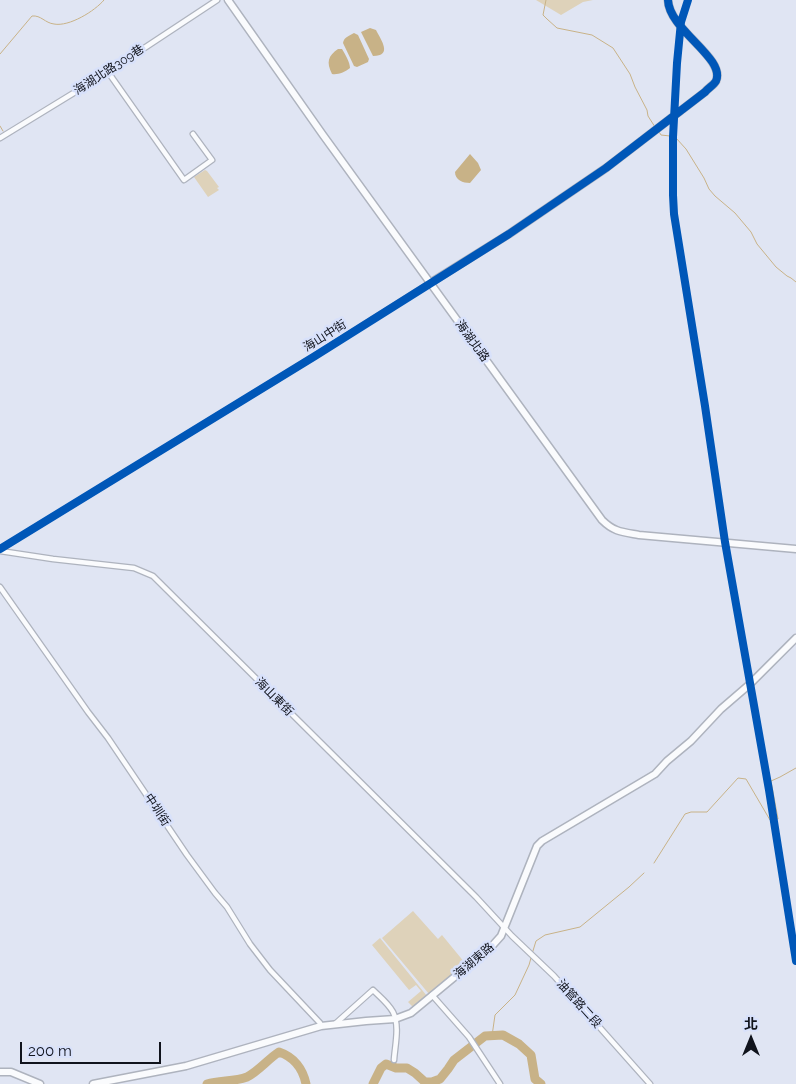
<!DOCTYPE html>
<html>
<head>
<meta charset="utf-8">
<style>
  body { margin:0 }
  #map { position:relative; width:796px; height:1084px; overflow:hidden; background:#e0e5f3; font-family:Raleway,"Noto Sans TC",sans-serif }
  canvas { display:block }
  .north { position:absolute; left:726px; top:1014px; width:50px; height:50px; -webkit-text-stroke:4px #d8e1fb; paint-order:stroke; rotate:0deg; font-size:14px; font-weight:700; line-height:20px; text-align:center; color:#10131c }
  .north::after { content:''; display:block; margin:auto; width:18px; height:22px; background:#10131c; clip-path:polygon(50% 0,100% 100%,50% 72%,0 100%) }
  .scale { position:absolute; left:20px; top:1042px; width:141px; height:22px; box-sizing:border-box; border:2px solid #10131c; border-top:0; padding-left:6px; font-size:15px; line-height:18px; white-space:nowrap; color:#10131c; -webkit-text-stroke:4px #d8e1fb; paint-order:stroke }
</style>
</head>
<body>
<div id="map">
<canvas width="796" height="1084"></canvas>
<div class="north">北</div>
<div class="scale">200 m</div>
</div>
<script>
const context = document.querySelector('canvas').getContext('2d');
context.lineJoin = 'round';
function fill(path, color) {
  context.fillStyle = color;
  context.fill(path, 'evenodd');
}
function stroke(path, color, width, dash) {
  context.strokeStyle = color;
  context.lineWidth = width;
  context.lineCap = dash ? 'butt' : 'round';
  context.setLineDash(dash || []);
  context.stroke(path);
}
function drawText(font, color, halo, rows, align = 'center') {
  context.font = font + ' Raleway,"Noto Sans TC",sans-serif';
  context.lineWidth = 5;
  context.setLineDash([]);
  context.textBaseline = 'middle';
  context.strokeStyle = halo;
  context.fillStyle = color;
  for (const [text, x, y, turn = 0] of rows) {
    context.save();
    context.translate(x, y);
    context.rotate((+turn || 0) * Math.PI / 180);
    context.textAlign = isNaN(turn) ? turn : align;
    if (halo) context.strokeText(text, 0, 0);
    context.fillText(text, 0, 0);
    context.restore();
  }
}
const green = new Path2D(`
  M536 0H593L583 2 561 15Z
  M205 170 207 171 219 187 217 188 219 190 208 197 194 177Z
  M413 911 438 939 442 935 465 963 429 994 382 938Z
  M380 938 427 996 414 1008 408 1002 421 991 416 985 409 990 372 945Z`);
const water = new Path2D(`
  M370 28 376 30C381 40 393 56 373 56L361 32Z
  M354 33 358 35 369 59 368 62 357 67 354 66 343 43C344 37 349 36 354 33Z
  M338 49H342C345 54 350 62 350 68 345 72 338 75 332 74 326 62 328 56 338 49Z
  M470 154 478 163 481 170 470 183C463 183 455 180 455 172Z`);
const stream = new Path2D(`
  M546 0 543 15 547 19 557 28 592 35 613 48 630 74 635 87 647 110 648 116 655 127
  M0 54 32 16C41 15 45 23 54 24 69 27 95 11 104 0
  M0 126 3 131
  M658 130 661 135 670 136
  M676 138 686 149 704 178 709 189 715 196 735 213 751 232 757 244 776 267 787 276 791 278 796 282
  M654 863 685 814 691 812H707L738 778 746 779 770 820 778 819 771 781 780 777 796 768
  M532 954 536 941 545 935 580 927 629 887 644 873
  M492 1036 495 1015 515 995 529 965 531 958`);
const river = new Path2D(`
  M207 1084C220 1080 234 1082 247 1077 259 1071 268 1059 279 1052 294 1057 303 1069 306 1084
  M373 1084 381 1068 386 1064 396 1068H407L415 1073 425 1082H432L440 1079 448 1069 454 1060 485 1036 503 1035 519 1044 531 1055 535 1079 541 1084`);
const street = new Path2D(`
  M108 72 184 180 212 160 193 134
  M0 138 108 72 217 0
  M0 549 315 356 430 283
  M0 551 53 559 134 568 153 576 476 897 512 936 554 976 650 1084
  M0 587 88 712 108 738 187 855 215 893 227 907 250 944 270 970 320 1023 321 1026
  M432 995 469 1037 500 1084
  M335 1024 373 990C380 997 388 1003 393 1012 400 1026 395 1045 394 1060`);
const secondary = new Path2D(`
  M228 0 323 135 602 520C614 532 622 532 639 535L796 549
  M430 283 509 234 606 168 705 92C708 88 714 85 716 81 726 58 669 30 668 0
  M0 1072H11L40 1084
  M93 1084 186 1066 321 1026 366 1021 395 1019 411 1013 492 946 501 936 537 846 542 841 655 774 667 761 691 741 721 709 750 684 796 638`);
const cycleway = new Path2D(`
  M688 0 681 22 677 63 673 137V195L674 214 705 406 725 542 769 790 796 961
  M0 549 315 356 509 234 606 168 705 92C708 88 714 85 716 81 726 58 669 30 668 0`);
const streetNames = [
  ["海湖北路309巷",109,70,-33],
  ["海山中街",325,336,-32],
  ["海湖北路",472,341,54],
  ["海山東街",274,697,45],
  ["中圳街",157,810,56],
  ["海湖東路",474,961,-40],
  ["油管路二段",579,1004,48]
];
fill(green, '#ded2ba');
fill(water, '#c8b287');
stroke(stream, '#c8b287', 1);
stroke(river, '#c8b287', 9);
stroke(street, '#aeb3be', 7);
stroke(secondary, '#aeb3be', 9);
stroke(street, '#fafbfd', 4.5);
stroke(secondary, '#fafbfd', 6);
stroke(cycleway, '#0057b8', 8);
drawText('12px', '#10131c', '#d8e1fb', streetNames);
</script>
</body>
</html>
